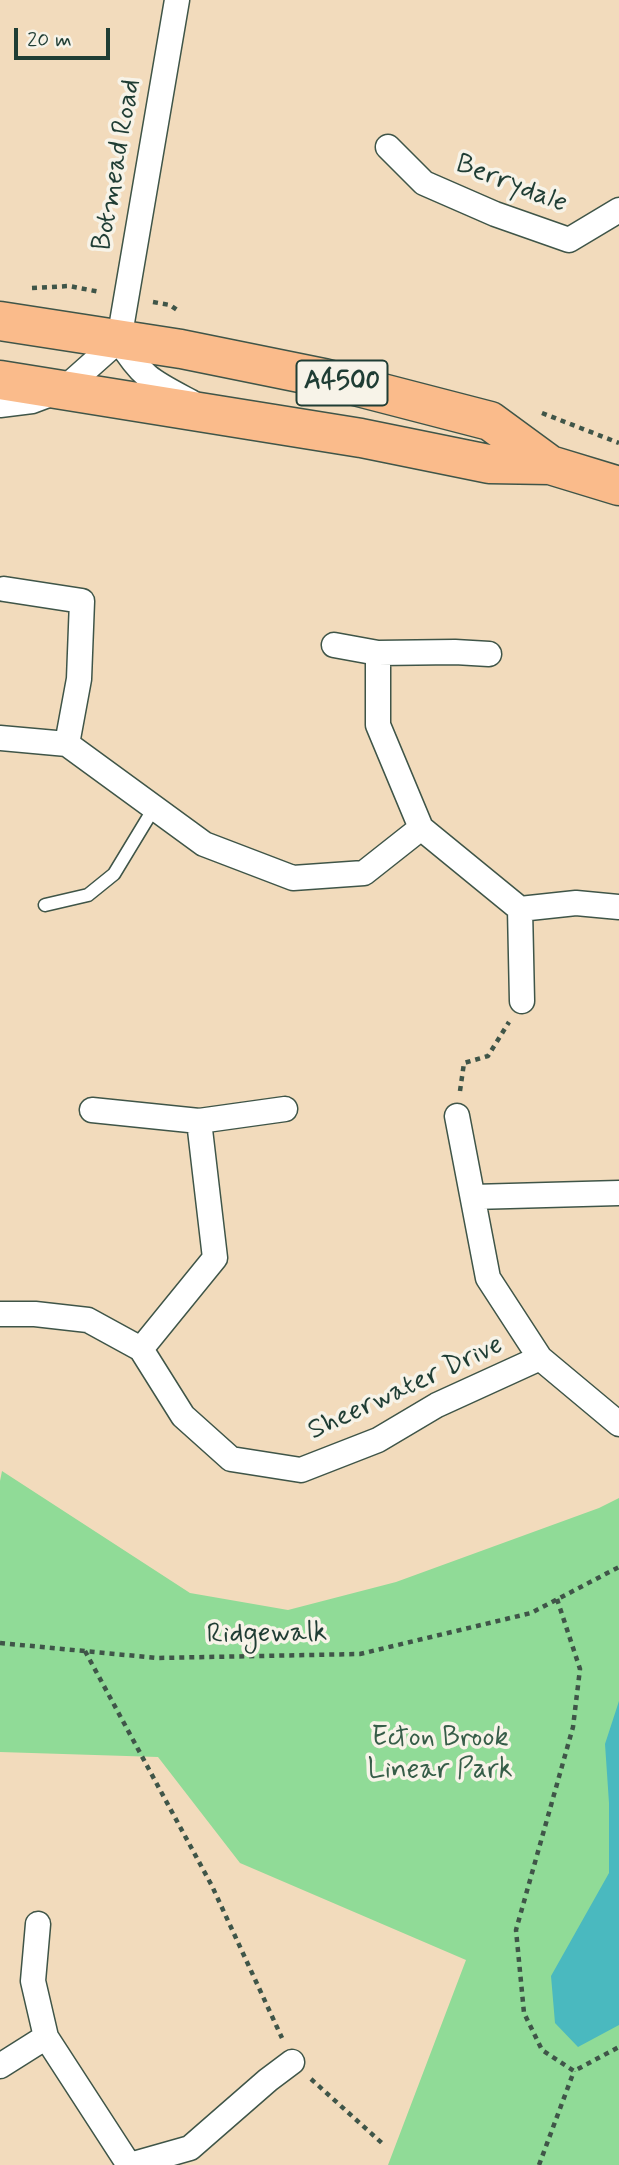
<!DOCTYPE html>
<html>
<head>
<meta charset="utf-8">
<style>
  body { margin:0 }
  #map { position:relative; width:619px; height:2165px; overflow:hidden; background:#f2dbbc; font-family:Mynerve,sans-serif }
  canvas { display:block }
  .scale { position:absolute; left:14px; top:28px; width:96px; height:32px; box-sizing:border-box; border:4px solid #1f3d34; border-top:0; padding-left:9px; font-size:21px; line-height:24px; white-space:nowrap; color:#1f3d34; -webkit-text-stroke:5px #f7f3e8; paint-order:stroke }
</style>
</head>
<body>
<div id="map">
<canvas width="619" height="2165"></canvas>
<div class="scale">20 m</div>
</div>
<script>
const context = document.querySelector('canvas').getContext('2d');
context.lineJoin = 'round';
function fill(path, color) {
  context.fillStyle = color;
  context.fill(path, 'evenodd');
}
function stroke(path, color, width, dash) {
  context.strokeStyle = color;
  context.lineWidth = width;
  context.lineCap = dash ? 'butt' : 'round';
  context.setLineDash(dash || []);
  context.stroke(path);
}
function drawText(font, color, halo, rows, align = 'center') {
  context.font = font + ' Mynerve,sans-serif';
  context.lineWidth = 7;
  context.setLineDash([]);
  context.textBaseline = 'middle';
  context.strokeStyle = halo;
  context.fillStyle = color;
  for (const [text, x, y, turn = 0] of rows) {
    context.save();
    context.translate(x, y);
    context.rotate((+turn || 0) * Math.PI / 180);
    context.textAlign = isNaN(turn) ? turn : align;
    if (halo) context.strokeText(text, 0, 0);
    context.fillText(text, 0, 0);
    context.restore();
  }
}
const green = new Path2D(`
  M2 1471 190 1593 288 1610 396 1582 599 1508 619 1498V2165H388L466 1960 240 1863 158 1757 0 1752V1481Z`);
const water = new Path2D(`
  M619 1701V2025L578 2047 555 2023 551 1976 609 1873V1803L605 1744Z`);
const path = new Path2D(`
  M32 288 69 286 100 292
  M153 302 170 305 180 312
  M542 413 619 443
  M460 1091 464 1063 488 1056 509 1022
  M557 1599 580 1669 573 1727 516 1930 524 2013 542 2050 574 2071 619 2047
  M0 1643 157 1658 360 1654 531 1613 619 1567
  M85 1651 212 1886 282 2038
  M311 2079 383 2144
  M539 2165 574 2071`);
const service = new Path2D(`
  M45 905 88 895 114 874 154 808`);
const minor = new Path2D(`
  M388 147 424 183 495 214 569 240 619 210
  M119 340C142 378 153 382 191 402
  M0 405 32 401 64 389 119 340 177 0
  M4 589 82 601 79 679 67 744
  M334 645 378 653 455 652 489 654
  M378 653V725L421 828 520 909
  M0 738 67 744 204 844 293 878 364 873 421 828
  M522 1001 520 909 576 903 619 907
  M92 1110 199 1121 285 1109
  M457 1116 488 1278 540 1358 619 1424
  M473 1197 619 1193
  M0 1314H35L88 1320 141 1349 183 1416 231 1459 301 1470 378 1440 437 1405 540 1358
  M141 1349 215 1258 199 1121
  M38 1924 33 1981 46 2037 129 2165
  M0 2066 46 2037
  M130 2165 190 2148 268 2080 292 2062`);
const primary = new Path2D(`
  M0 321 181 349 324 378 490 421 550 465
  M0 380 361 438 489 464 550 465 619 486`);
const shields = [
  [342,383,91]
];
const shieldNames = [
  ["A4500",342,383]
];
const streetNames = [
  ["Botmead Road",118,165,-80],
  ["Berrydale",511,185,21],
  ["Sheerwater Drive",406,1389,-25],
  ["Ridgewalk",267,1635,-1]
];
const parkNames = [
  ["Ecton Brook",440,1739],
  ["Linear Park",440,1771]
];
fill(green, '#90db97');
fill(water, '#4ab9bf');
stroke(service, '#3f5548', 15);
stroke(minor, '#3f5548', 27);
stroke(primary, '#3f5548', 41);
stroke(path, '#3f5548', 4.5, [5, 5]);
stroke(service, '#fff', 12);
stroke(minor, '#fff', 24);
stroke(primary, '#fabb8b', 38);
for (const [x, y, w] of shields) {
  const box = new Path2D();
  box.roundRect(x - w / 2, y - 22.5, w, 45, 5);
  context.fillStyle = '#f7f3e8';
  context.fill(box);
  stroke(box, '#1f3d34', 2);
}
drawText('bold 26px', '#1f3d34', null, shieldNames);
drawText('28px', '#1f3d34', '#f7f3e8', streetNames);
drawText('28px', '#365d48', '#f7f3e8', parkNames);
</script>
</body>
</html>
